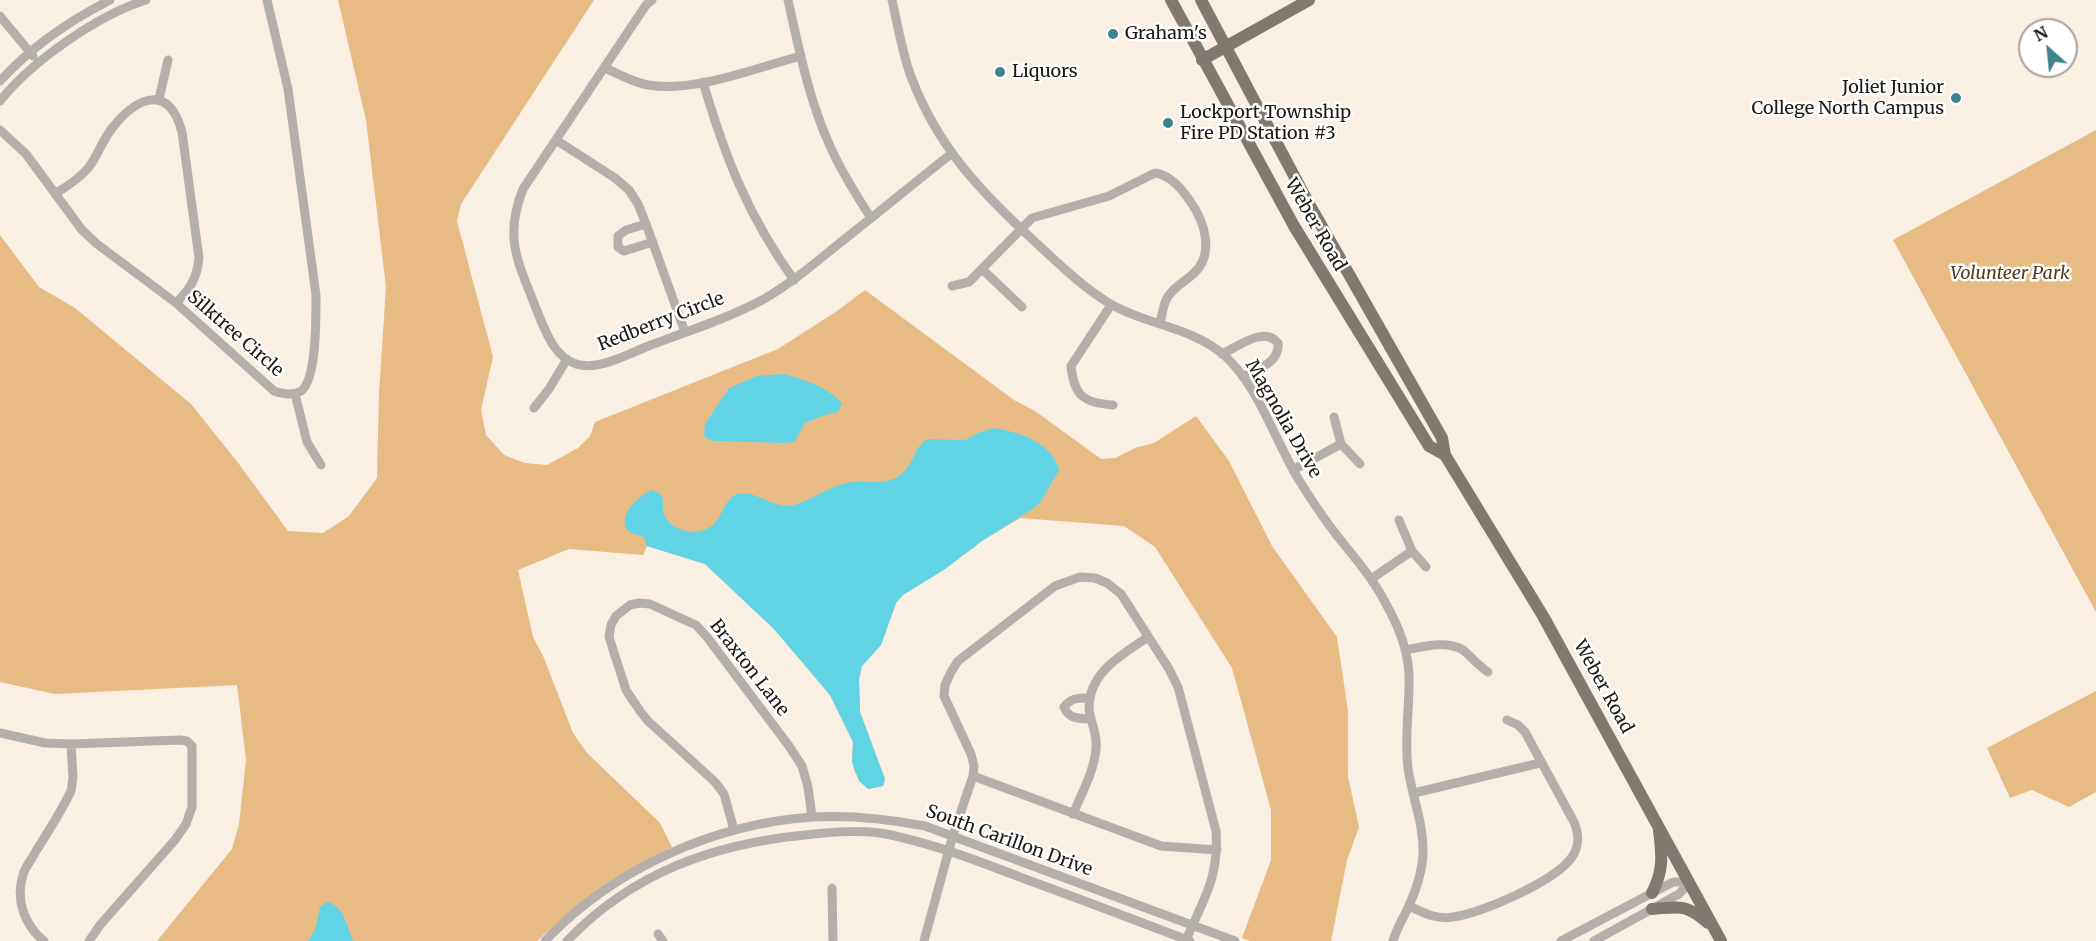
<!DOCTYPE html>
<html>
<head>
<meta charset="utf-8">
<style>
  body { margin:0 }
  #map { position:relative; width:2096px; height:941px; overflow:hidden; background:#f9efe3; font-family:Merriweather,serif }
  canvas { display:block }
  .north { position:absolute; left:2018px; top:18px; width:60px; height:60px; box-sizing:border-box; background:#fff; border:2px solid #a4a3a1; border-radius:50%; rotate:333deg; font-size:16px; font-weight:700; line-height:24px; text-align:center; color:#1c1814 }
  .north::after { content:''; display:block; margin:auto; width:21px; height:27px; background:#3d848e; clip-path:polygon(50% 0,100% 100%,50% 72%,0 100%) }
</style>
</head>
<body>
<div id="map">
<canvas width="2096" height="941"></canvas>
<div class="north">N</div>
</div>
<script>
const context = document.querySelector('canvas').getContext('2d');
context.lineJoin = 'round';
function fill(path, color) {
  context.fillStyle = color;
  context.fill(path, 'evenodd');
}
function stroke(path, color, width, dash) {
  context.strokeStyle = color;
  context.lineWidth = width;
  context.lineCap = dash ? 'butt' : 'round';
  context.setLineDash(dash || []);
  context.stroke(path);
}
function drawText(font, color, halo, rows, align = 'center') {
  context.font = font + ' Merriweather,serif';
  context.lineWidth = 5;
  context.setLineDash([]);
  context.textBaseline = 'middle';
  context.strokeStyle = halo;
  context.fillStyle = color;
  for (const [text, x, y, turn = 0] of rows) {
    context.save();
    context.translate(x, y);
    context.rotate((+turn || 0) * Math.PI / 180);
    context.textAlign = isNaN(turn) ? turn : align;
    if (halo) context.strokeText(text, 0, 0);
    context.fillText(text, 0, 0);
    context.restore();
  }
}
const green = new Path2D(`
  M338 0H594L461 204 457 221 493 357 481 410 486 435 504 455 525 463 547 465 578 448 590 436 595 422 778 349 837 311 865 290 1014 400 1035 411 1101 459 1115 458 1135 448 1154 443 1196 416 1229 461 1272 546 1337 637 1348 711V777L1359 827 1347 860 1331 941H1250L1242 938 1271 860V810L1232 668 1155 547 1124 526 1020 518 982 541 945 569 903 595 896 603 881 645 862 666 859 679 860 712 885 779 883 786 868 789 855 773 852 762 853 742 830 695 774 629 705 564 647 546 643 555 569 549 518 570 533 637 544 658 573 733 587 753 660 823 672 847C619 874 581 902 537 941H157L232 849 239 824 246 760 237 685 55 694 0 682V235L39 287 75 308 191 404 239 464 288 531 323 533 349 516 377 478 379 392 386 287 366 120Z
  M2096 130V612L1893 240Z
  M2096 691V792L2069 807 2032 790 2010 798 1987 748Z`);
const water = new Path2D(`
  M784 374C803 379 829 388 842 403L838 412 825 415 805 423 795 441 787 443 714 441 708 439 704 435 705 424 729 388 757 376Z
  M995 428C1020 433 1052 442 1059 470L1041 501 1034 508 982 541 945 569 903 595 896 603 881 645 862 666 859 679 860 712 885 779 883 786 868 789 859 781 852 762 853 742 830 695 774 629 705 564 647 546 644 537 629 532C615 518 638 495 652 490L659 493 663 498C663 504 662 510 665 516 673 532 698 537 713 525 722 517 725 497 738 494 754 490 770 506 787 506 805 505 827 487 846 483 864 479 885 487 900 475 913 466 914 447 927 439L965 440 980 432Z
  M327 902C344 905 347 927 353 941H308L316 927 320 907Z`);
const minor = new Path2D(`
  M652 0 646 5 523 189C503 240 519 263 537 311 545 330 554 357 576 364 598 371 626 355 646 347 685 332 727 319 764 299 792 283 816 262 841 242 878 213 914 183 951 154
  M788 0C799 49 809 100 830 146 841 171 856 195 871 218
  M892 0C898 26 902 54 912 79 938 147 980 191 1033 240 1057 262 1081 286 1109 303 1145 325 1191 326 1225 356 1259 387 1275 441 1299 480 1310 498 1322 516 1335 533 1353 556 1373 578 1386 604 1398 625 1408 650 1409 675 1410 706 1404 737 1408 768 1412 797 1424 824 1423 854 1422 873 1415 893 1407 910 1402 920 1396 930 1393 941
  M0 16 33 56
  M605 68C619 74 632 82 648 85 694 93 755 68 801 56
  M0 81C31 47 69 21 110 0
  M703 82C725 157 748 216 794 280
  M159 99 168 60
  M0 101C32 61 98 15 146 0
  M0 130 26 154 82 230 97 244 176 303 274 391C283 394 293 396 301 391 317 380 316 315 316 295L288 89 267 0
  M556 140 615 178 629 190 638 204 646 224 685 332
  M56 193C68 186 80 178 89 167 98 155 103 139 113 127 138 96 169 84 182 132L199 258C197 278 190 289 176 303
  M646 224 626 230 618 236V247L624 251 653 242
  M983 270 1022 307
  M952 286 969 282 1032 218 1109 196 1155 173C1170 175 1182 189 1190 201 1205 222 1215 255 1193 274 1184 282 1172 288 1166 300 1163 307 1162 315 1160 323
  M1111 305 1071 366C1074 396 1084 403 1113 405
  M1222 354C1239 346 1264 326 1278 343 1280 363 1257 369 1243 377
  M295 394 307 442 321 465
  M534 408 549 389 567 359
  M1334 417 1341 444 1360 464
  M1293 470 1341 444
  M1399 520 1412 551 1426 567
  M1371 579 1412 551
  M1405 650C1423 647 1446 640 1463 650 1471 656 1477 665 1488 672
  M1090 698C1079 698 1072 697 1064 707 1069 720 1080 718 1091 719
  M0 733 45 743 71 744 180 740 187 741 192 746V807L186 824 175 840 100 925 89 941
  M973 776 1161 846 1217 850
  M1414 793 1540 763
  M1073 814C1082 793 1094 771 1096 749 1098 734 1090 722 1089 708 1089 672 1122 655 1148 637
  M734 830 724 794 715 782 648 721 640 711 626 690 609 637 611 625 616 616 630 605 639 603 650 604 687 621 696 625 707 637 789 746 802 766 808 787 812 817
  M832 888 833 941
  M1409 906C1424 913 1437 920 1453 917 1481 914 1557 880 1572 857 1580 845 1579 834 1574 822L1525 732 1518 725 1507 720
  M658 934 663 941
  M44 941C25 926 15 900 23 875 25 867 32 859 36 851 48 832 61 812 71 791L73 778 71 744
  M545 941C613 869 713 824 812 817 850 815 888 819 925 826L1235 941
  M567 941C632 873 713 844 805 835 832 832 865 829 891 835 937 845 981 862 1025 879 1080 899 1135 920 1190 941
  M924 941 953 835 973 776 974 766 971 754 944 696 945 685 951 672 958 661 1055 586 1080 577 1095 578 1107 583 1121 594 1169 669 1178 687 1216 831C1219 878 1204 898 1186 940
  M1561 941 1673 882H1690
  M1594 941 1679 894 1690 882`);
const major = new Path2D(`
  M1171 0 1294 226 1429 446 1445 455
  M1201 0 1309 204 1442 438 1445 455 1543 616 1721 941
  M1202 60 1309 0
  M1652 893C1664 870 1662 855 1659 830
  M1652 909C1680 907 1685 903 1708 923`);
const markers = [
  [1113,34,6,"#3d848e"],
  [1000,72,6,"#3d848e"],
  [1956,98,6,"#3d848e"],
  [1168,123,6,"#3d848e"]
];
const poiNames = [
  ["Graham's",1125,34],
  ["Liquors",1012,72],
  ["Joliet Junior",1944,88,"right"],
  ["College North Campus",1944,109,"right"],
  ["Lockport Township",1180,113],
  ["Fire PD Station #3",1180,134]
];
const streetNames = [
  ["Weber Road",1315,225,60],
  ["Redberry Circle",661,322,-21],
  ["Silktree Circle",235,334,41],
  ["Magnolia Drive",1283,419,60],
  ["Braxton Lane",749,668,52],
  ["Weber Road",1603,687,61],
  ["South Carillon Drive",1009,841,20]
];
const parkNames = [
  ["Volunteer Park",2010,274]
];
fill(green, '#e8bb84');
fill(water, '#60d4e5');
stroke(minor, '#b4afaa', 9);
stroke(major, '#81796f', 12);
for (const [x, y, r, color] of markers) {
  const dot = new Path2D();
  dot.arc(x, y, r, 0, 2 * Math.PI);
  context.fillStyle = color;
  context.fill(dot);
  stroke(dot, '#fff', 2);
}
drawText('18px', '#1c1814', '#fff', poiNames, 'left');
drawText('18px', '#1c1814', '#fff', streetNames);
drawText('italic 18px', '#513a1d', '#fff', parkNames);
</script>
</body>
</html>
